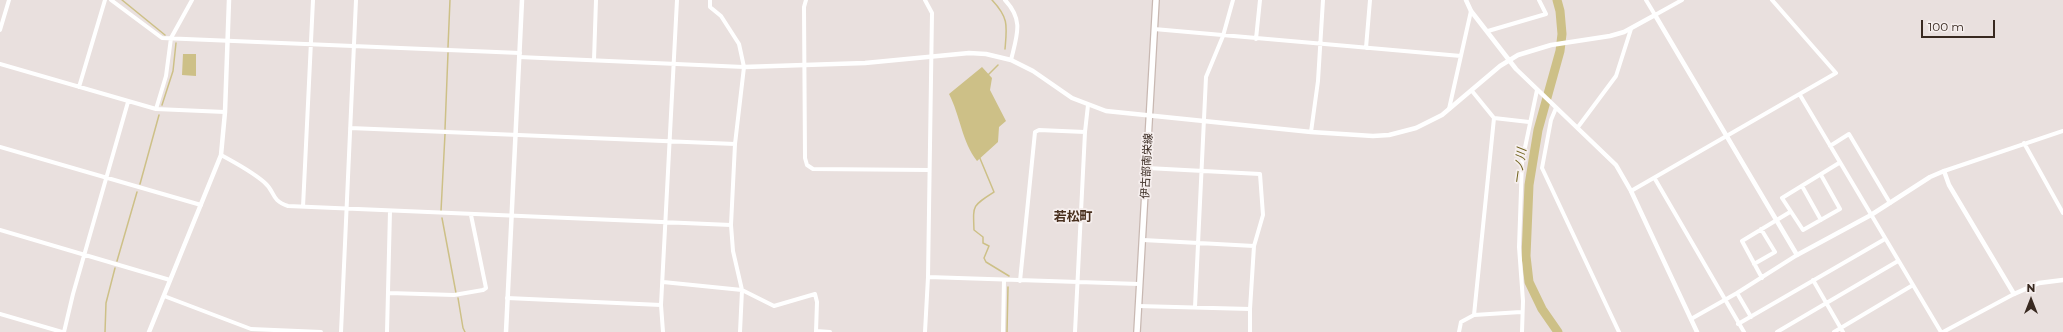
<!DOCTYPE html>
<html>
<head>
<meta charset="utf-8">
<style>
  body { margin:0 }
  #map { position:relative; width:2063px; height:332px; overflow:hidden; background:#e9e0de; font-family:Montserrat,sans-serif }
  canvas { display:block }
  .north { position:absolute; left:2011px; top:280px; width:40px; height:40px; -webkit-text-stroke:3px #f6efee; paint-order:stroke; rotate:0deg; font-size:11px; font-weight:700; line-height:16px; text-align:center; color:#382920 }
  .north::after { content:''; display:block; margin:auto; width:14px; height:18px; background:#382920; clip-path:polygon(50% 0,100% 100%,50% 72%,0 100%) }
  .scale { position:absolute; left:1921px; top:20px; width:74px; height:18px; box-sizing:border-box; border:2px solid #382920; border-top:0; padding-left:5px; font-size:12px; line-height:14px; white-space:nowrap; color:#382920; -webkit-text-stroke:3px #f6efee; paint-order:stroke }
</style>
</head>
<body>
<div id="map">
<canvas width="2063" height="332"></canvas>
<div class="north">N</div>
<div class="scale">100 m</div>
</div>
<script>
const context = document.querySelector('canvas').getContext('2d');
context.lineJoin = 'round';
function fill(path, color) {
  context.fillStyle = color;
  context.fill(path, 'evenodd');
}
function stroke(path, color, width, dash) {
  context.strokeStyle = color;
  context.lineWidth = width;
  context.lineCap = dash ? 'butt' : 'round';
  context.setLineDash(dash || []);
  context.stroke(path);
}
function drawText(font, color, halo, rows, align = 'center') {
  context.font = font + ' Montserrat,"Noto Sans JP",sans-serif';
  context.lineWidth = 3.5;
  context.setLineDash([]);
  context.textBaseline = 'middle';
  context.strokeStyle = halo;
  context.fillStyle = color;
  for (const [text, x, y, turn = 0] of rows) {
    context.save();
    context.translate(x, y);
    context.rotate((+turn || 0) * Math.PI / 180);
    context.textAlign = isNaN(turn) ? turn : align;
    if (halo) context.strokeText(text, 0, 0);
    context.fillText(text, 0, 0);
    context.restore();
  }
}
const water = new Path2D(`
  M183 54H196V76L182 75Z
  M982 67 992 78 990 90 1006 121 999 127 998 142 977 161C962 142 960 115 949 94Z`);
const stream = new Path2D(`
  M122 0 165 35
  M992 0C1009 18 1007 26 1005 49
  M448 47 450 0
  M988 75 998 65
  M162 105 173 71 176 43
  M445 129 448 53
  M979 156 994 192C972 206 973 205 974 230L983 237V243L989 246 984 258 986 262 1009 276
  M140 184 159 115
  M441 211 445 134
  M442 218 456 293
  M117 261 137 192
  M458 298 463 328 465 332
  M105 332 106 303 115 268
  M1007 332 1008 287`);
const river = new Path2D(`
  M1557 0 1560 11 1562 34 1560 51 1538 130 1529 185 1526 256 1529 282 1542 309 1558 332`);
const minor = new Path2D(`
  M111 0 162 38 520 53
  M710 0V7L721 16 739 44 744 67 735 144 731 225 733 251 742 290 740 332
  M806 0 804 7 805 158 807 165 813 169 929 170
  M1005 0C1024 20 1017 35 1011 60
  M1646 0 1655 15 1682 0
  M1154 29 1461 56
  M0 30 9 0
  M1488 31 1546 14 1539 0
  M1256 39 1260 0
  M1366 48 1370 0
  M519 57 744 67
  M594 60 596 0
  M0 64 156 109 225 112
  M79 87 105 0
  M1472 91 1494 118 1529 122
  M1800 95 1941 332
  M1556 108 1551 120 1542 168 1619 332
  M156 109 166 76 171 38 192 0
  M1449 109 1471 11
  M1578 127 1616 76 1631 29
  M350 128 735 144
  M1311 132 1318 81 1323 0
  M2024 143 2063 213
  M1830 146 1849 134 1890 203
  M0 147 201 205
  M221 155C236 163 251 171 264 182 276 192 270 200 288 206L731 225
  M1147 168 1260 174 1263 215 1254 246 1250 309V332
  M1944 171 2063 131
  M1821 175 1840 209 1803 230 1782 198 1839 163
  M1655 179 1744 332
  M1802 186 1821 220
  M1631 191 1836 73 1772 0
  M303 207 313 0
  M0 230 170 280
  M1143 240 1254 246
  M1754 264 1775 252 1761 229
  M928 277 1139 284
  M1762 278 1742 241 1790 212
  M1813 280 1843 332
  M1020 281 1035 132 1039 130 1085 132
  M663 282 742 290 774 306 815 294 817 302 816 332
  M389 293 454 295 483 290 486 288 471 215
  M1737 293 1751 317
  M164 296 251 329 321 332
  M507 298 661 305
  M1138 306 1250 309
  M1195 307 1206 77 1223 36 1233 0
  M0 314 62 332
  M1474 315 1494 118
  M1691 319 1737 293 1797 255
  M1738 324 1885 239
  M816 331 830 332
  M64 332 73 294 128 102
  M341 332 356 0
  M387 332 390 211
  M663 332 661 305 677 0
  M925 332 928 277 932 13 925 0
  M1003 332 1004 280
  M1075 332 1085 132 1088 105
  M1459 332 1461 322 1474 315 1521 312
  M1522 332 1523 301 1519 247 1522 162 1537 90
  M1777 332 1898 261
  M1834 332 1913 285
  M1943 332 2014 294`);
const tertiary = new Path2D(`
  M1466 0 1471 11 1516 69 1616 165 1631 191 1697 332
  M744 67 865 63 969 53 986 54 1011 60 1033 71 1072 98 1106 111 1311 132 1373 136 1389 135 1416 128 1442 115 1500 66 1518 55 1551 45 1610 36 1624 32 1655 15 1797 255 1871 215 1930 177 1944 171 1949 185 2014 294 2039 283 2063 280
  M149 332 221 155 225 112 229 0
  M506 332 522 0`);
const secondary = new Path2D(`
  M1137 332 1156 0`);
const streetNames = [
  ["伊古部南栄線",1147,166,-87]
];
const waterNames = [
  ["一ノ川",1520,166,-82]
];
const quarterNames = [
  ["若松町",1073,217]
];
fill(water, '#cdc087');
stroke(stream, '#cdc087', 1.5);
stroke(river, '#cdc087', 9);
stroke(secondary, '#c8b8b2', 8);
stroke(minor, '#fff', 4);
stroke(tertiary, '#fff', 4.5);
stroke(secondary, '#fff', 5.5);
drawText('11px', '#382920', '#f6efee', streetNames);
drawText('italic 12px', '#70621d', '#f6efee', waterNames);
drawText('bold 13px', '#482f1d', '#f6efee', quarterNames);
</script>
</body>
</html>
